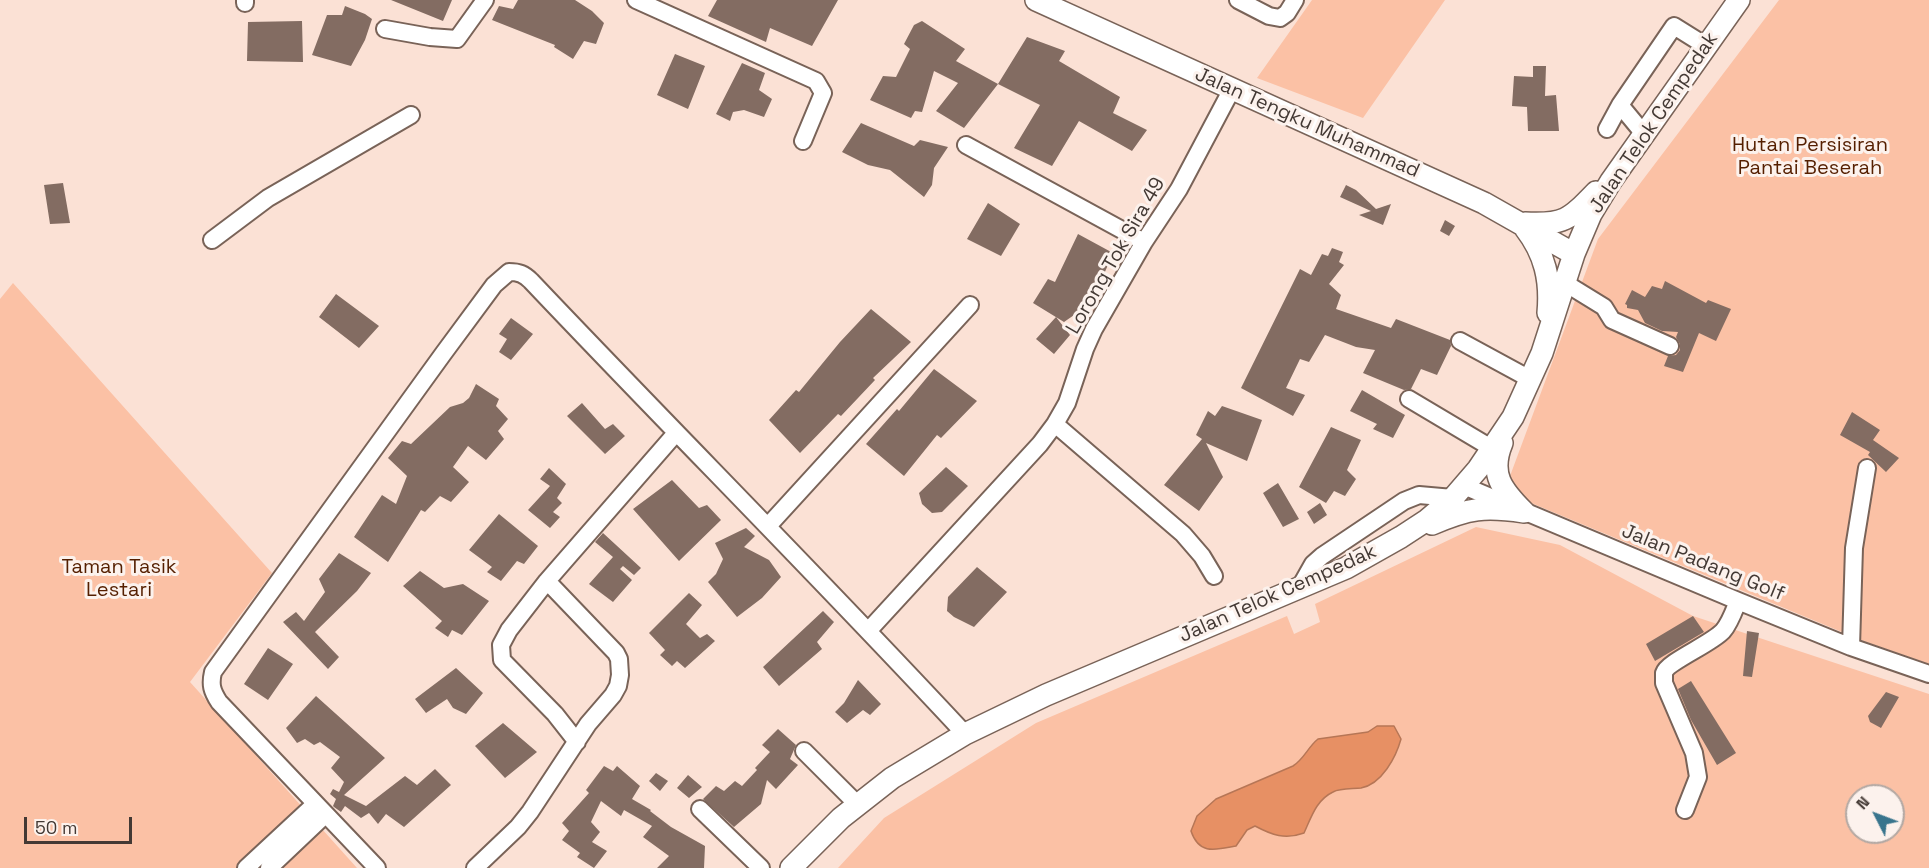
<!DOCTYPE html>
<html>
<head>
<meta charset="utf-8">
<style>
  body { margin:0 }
  #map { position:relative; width:1929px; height:868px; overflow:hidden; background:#fbe1d5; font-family:"Space Grotesk",sans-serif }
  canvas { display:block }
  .north { position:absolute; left:1845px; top:784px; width:60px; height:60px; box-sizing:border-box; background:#fcf2ed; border:2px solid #b2a8a3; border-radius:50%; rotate:312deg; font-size:16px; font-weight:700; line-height:24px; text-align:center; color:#433934 }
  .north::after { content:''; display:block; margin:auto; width:21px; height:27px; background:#39758d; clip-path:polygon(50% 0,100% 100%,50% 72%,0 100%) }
  .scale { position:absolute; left:24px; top:817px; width:108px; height:27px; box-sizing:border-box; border:3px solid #433934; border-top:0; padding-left:8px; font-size:18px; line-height:21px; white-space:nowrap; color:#433934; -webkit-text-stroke:4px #fcf2ed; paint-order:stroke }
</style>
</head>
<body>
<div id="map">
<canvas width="1929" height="868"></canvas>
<div class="north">N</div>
<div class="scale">50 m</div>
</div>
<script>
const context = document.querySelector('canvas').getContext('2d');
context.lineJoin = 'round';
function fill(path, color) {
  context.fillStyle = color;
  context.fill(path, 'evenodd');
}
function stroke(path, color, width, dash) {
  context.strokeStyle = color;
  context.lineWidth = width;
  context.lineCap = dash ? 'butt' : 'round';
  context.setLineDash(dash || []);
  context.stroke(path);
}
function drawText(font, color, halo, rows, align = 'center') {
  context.font = font + ' "Space Grotesk",sans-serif';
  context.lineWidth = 6;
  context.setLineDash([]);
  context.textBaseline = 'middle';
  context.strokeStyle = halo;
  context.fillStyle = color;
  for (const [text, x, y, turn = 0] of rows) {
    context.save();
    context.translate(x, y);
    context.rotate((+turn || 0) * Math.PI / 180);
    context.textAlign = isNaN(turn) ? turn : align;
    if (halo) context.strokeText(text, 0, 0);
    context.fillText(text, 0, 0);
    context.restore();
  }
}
const green = new Path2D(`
  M1312 0H1445L1363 118 1257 78Z
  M1779 0H1929V664L1866 642 1519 498 1510 476 1598 239Z
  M13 283 272 573 190 682 357 868H0V299Z
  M1476 527 1560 545 1693 616 1929 694V868H838L884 818 1036 723 1287 616 1294 634 1320 622 1315 604ZM1857 796H1893V832H1857Z`);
const water = new Path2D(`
  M1377 726H1394L1401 739C1396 757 1382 784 1361 788 1352 789 1340 788 1333 792 1316 800 1311 818 1304 833 1285 840 1272 835 1255 826L1247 830 1236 846C1215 850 1199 855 1191 831L1197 816 1216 799 1293 766C1304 759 1308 747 1318 739L1368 732Z`);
const building = new Path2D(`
  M391 0H452L443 21Z
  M518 0H575L592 11 604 23 596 44 584 41 573 59 554 47 555 45 492 20 499 6 513 9Z
  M717 0H838L812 46 770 28 766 42 708 16Z
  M345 6 365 14 372 19 365 40 351 66 312 55 327 15H342Z
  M302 21 303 62 247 61 248 22Z
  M922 21 965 49 956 61 998 84 964 128 936 111 958 83 934 71 922 112 915 111 911 118 870 100 883 76 896 77 910 49 904 44 914 25Z
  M1027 37 1065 51 1059 61 1120 97 1113 113 1147 130 1132 151 1079 121 1052 166 1014 148 1040 105 998 84Z
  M675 54 705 66 688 109 657 95Z
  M742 63 765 73 759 90 772 99 764 117 744 110 733 112 730 121 716 114Z
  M1533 66H1546L1545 96 1556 95 1559 131H1528L1527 107 1512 106 1514 76 1533 77Z
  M861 123 914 146 920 140 948 147 934 168 932 185 924 197 890 170 868 165 842 152Z
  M63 183 70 223 50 224 44 185Z
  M1346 185 1356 190 1376 209 1391 204 1383 225 1359 215 1371 211 1340 197Z
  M988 203 1020 224 1001 256 967 239Z
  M1445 220 1455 226 1449 236 1440 231Z
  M1078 234 1113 253 1096 293 1077 313 1064 322 1033 303 1048 279 1055 282Z
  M1332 248 1343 252 1339 262 1344 265 1329 284 1341 295 1336 309 1391 328 1396 319 1450 340 1451 346 1437 375 1421 369 1411 389 1404 390 1363 373 1375 350 1356 347 1325 335 1309 362 1300 359 1286 388 1305 395 1293 416 1241 388 1300 269 1311 275 1322 254 1328 256Z
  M1665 281 1706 303 1708 300 1731 309 1716 341 1699 333 1683 372 1664 366 1668 356 1676 355 1680 350V344L1676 337 1678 332 1662 331 1645 323 1638 310 1627 308V305L1625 304 1632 290 1645 297 1652 286 1662 289Z
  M336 294 379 326 359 348 319 317Z
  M871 309 911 342 873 378 875 380 841 416 838 414 800 453 769 420 796 390 799 392 840 342Z
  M1056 317 1070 335 1054 354 1036 339Z
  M511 318 533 334 511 360 499 352 507 339 499 334Z
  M934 369 977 401 941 438 937 435 904 476 866 444 897 409 899 411Z
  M476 384 499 399 496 406 508 419 498 431 504 439 486 460 468 446 453 467 469 482 451 502 440 496 425 512 421 510 388 562 354 537 382 495 396 504 407 476 388 458 402 441 411 444 450 407 463 403 469 398Z
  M1362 390 1405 415 1393 438 1373 429 1377 424 1350 411Z
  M582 403 605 429 613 424 625 436 605 454 567 416Z
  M1222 406 1262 420 1247 461 1206 443 1223 477 1199 511 1164 485 1202 439 1196 435 1208 411 1215 416Z
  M1852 412 1880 430 1873 440 1899 458 1886 472 1868 455 1870 452 1840 435Z
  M1331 427 1361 440 1347 470 1356 479 1345 496 1334 491 1326 503 1299 487Z
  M946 467 968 486 942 512 932 513 922 504 919 493Z
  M549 468 566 484 557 498 562 503 553 512 560 517 550 528 528 510 550 486 540 479Z
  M672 480 699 508 707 505 721 520 679 561 633 509Z
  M1278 483 1299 519 1283 527 1263 493Z
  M1320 503 1327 515 1314 524 1307 512Z
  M499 514 538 546 524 564 517 561 501 581 487 572 492 567 469 550Z
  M746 528 755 536 744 547 769 560 781 577 762 598 737 617 708 582 716 574 723 559 715 543Z
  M603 533 641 568 634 575 623 566 620 569 632 580 613 602 589 584 613 557 595 542Z
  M339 553 371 573 357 591 315 632 339 657 328 669 283 622 296 612 304 621 325 592 319 579Z
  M977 567 1007 592 974 627 954 617 947 611 948 597Z
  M420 571 444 588 463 584 489 601 462 635 452 630 448 637 435 628 442 621 403 586Z
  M689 593 702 605 686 624 700 638 707 634 715 641 685 668 677 661 672 666 660 655 665 650 649 633Z
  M823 611 834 622 817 642 822 649 779 686 763 667Z
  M1693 616 1704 632 1655 661 1646 644Z
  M1747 631 1759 633 1752 677 1743 676Z
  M268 648 293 664 268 700 244 684Z
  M456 668 483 693 466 714 453 708 447 699 426 713 415 699Z
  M858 680 881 704 870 715 863 710 847 723 835 712 844 703Z
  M1691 681 1736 753 1717 765 1691 720 1678 689Z
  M1886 692 1899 697 1881 728 1870 722 1868 716Z
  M316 696 385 758 344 795 366 806 405 776 417 785 435 769 451 785 404 827 386 814 378 824 369 813 361 818 345 806 341 812 334 807 333 806 336 799 330 794 333 789 339 792 344 782 331 768 340 757 320 742 314 745 305 739 297 743 286 728Z
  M503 723 537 752 505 778 475 746Z
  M778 729 796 745 790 759 798 765 776 789 767 780 761 804 734 827 703 799 716 786 724 791 735 781 742 786 757 770 755 768 770 752 762 745Z
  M604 766 613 771 617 766 640 786 632 799 651 810 650 811 671 827 705 846 704 868H657L669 856 643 837 652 826 624 810 621 816 601 801 591 822 600 832 592 842 607 851 594 868 577 857 580 853 562 840 569 831 562 823 589 793 586 790Z
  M656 773 668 781 660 791 649 781Z
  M688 775 702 787 689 798 677 788Z`);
const minor = new Path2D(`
  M245 0V3
  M636 0 816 81 823 93 803 141
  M1238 0 1269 16 1280 18 1287 13 1295 0
  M385 29 430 37 457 39 485 0
  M1620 105 1644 134
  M1607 129 1620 105 1674 26 1706 46
  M966 145 1144 242
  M212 240 268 198 411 115
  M1565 283 1604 307 1612 320 1670 346
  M1460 341 1530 379
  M1409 399 1493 449
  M1055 424 1183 534 1202 556 1214 576
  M1464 486 1738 601 1851 647 1929 674
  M768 526 970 305
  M1300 587 1313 564 1322 556 1404 501 1419 495 1453 498
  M869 630 1040 444 1055 424 1067 403 1085 349 1094 329 1144 242 1179 189 1232 89
  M1851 647 1854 548 1867 468
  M577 742 555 714 502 660 501 645 509 630 547 581 676 433
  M804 751 858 805
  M700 809 761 868
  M1685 810 1698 777 1694 753 1664 683C1664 682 1664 674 1664 673 1667 662 1711 644 1723 631 1730 623 1734 611 1738 601
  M246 868 315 804
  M269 868 325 815
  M377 868 219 702C212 691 210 685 213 672L443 354 494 285 509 272C519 272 524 274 531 281 675 433 823 581 965 734
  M475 868 518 827 530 812 588 724 613 695 618 686 620 675 619 659 616 653 547 581`);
const major = new Path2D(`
  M1036 0 1484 203 1574 254
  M1525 223C1564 225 1569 220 1596 192
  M1525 228C1545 254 1551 280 1548 313
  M1502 443C1489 474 1502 490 1524 512
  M1432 524C1469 508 1485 506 1524 512
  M791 868 841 818 892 778 965 734 1046 695 1346 568 1401 537 1427 520 1453 498 1478 469 1513 417 1542 353 1574 254 1591 214 1611 181 1739 0`);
const streetNames = [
  ["Jalan Tengku Muhammad",1307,123,24],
  ["Jalan Telok Cempedak",1654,123,-56],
  ["Lorong Tok Sira 49",1116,256,-60],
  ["Jalan Padang Golf",1703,563,22],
  ["Jalan Telok Cempedak",1278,594,-24]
];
const parkNames = [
  ["Hutan Persisiran",1810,146],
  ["Pantai Beserah",1810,169],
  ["Taman Tasik",119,568],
  ["Lestari",119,591]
];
fill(green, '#fbc1a5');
fill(water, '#e79064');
stroke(water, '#b67656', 1.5);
fill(building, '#836c62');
stroke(minor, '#796358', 20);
stroke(major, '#796358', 24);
stroke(minor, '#fff', 16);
stroke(major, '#fff', 21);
drawText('20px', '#433934', '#fcf2ed', streetNames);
drawText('20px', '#551f00', '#fcf2ed', parkNames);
</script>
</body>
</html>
